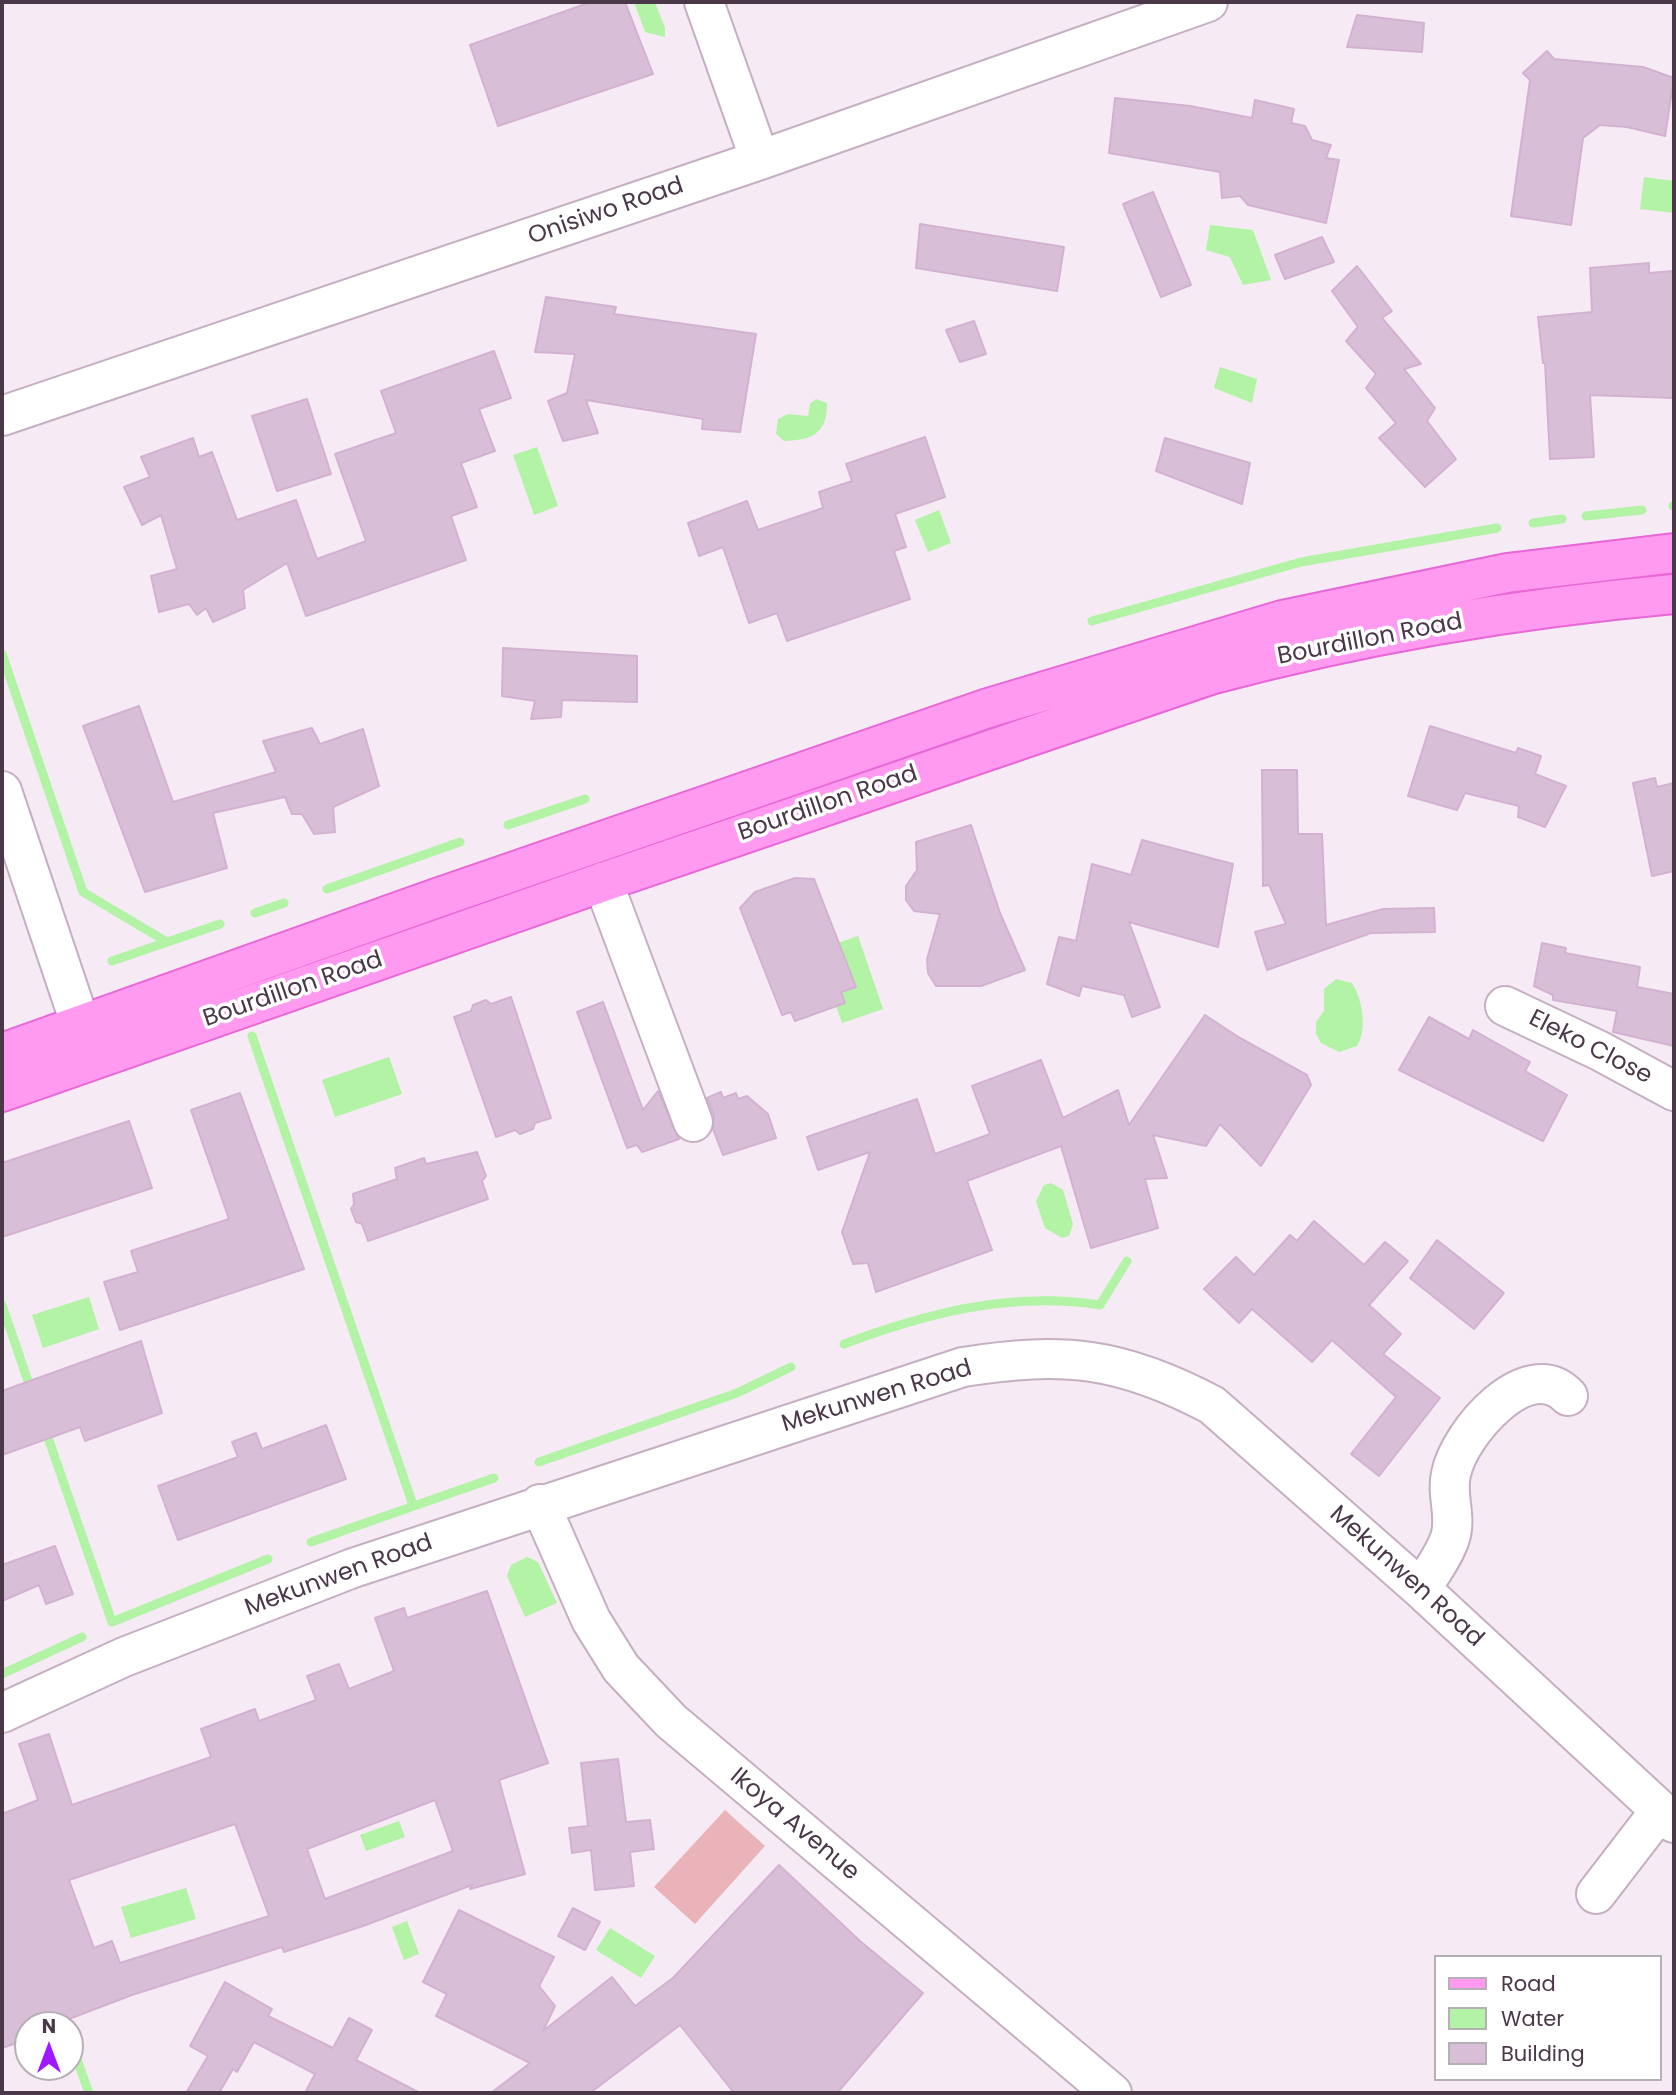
<!DOCTYPE html>
<html>
<head>
<meta charset="utf-8">
<style>
  body { margin:0 }
  #map { position:relative; width:1676px; height:2095px; overflow:hidden; background:#f6eaf4; font-family:Poppins,sans-serif }
  canvas { display:block }
  .frame { position:absolute; inset:0; border:4px solid #4a3849; pointer-events:none }
  .legend { position:absolute; left:1434px; top:1955px; width:228px; height:126px; box-sizing:border-box; background:#fff; border:2px solid #b7afb6; margin:0; padding:9px 12px; list-style:none; font-size:21px; color:#4a3849 }
  .legend li { display:flex; align-items:center; gap:14px; height:35px }
  .legend b { width:35px; border:2px solid #b7afb6 }
  .north { position:absolute; left:14px; top:2011px; width:70px; height:70px; box-sizing:border-box; background:#fff; border:2px solid #b7afb6; border-radius:50%; rotate:0deg; font-size:19px; font-weight:700; line-height:28px; text-align:center; color:#4a3849 }
  .north::after { content:''; display:block; margin:auto; width:24px; height:32px; background:#a018ff; clip-path:polygon(50% 0,100% 100%,50% 72%,0 100%) }
</style>
</head>
<body>
<div id="map">
<canvas width="1676" height="2095"></canvas>
<div class="frame"></div>
<ul class="legend">
<li><b style="height:9px;background:#ff9af0"></b>Road</li>
<li><b style="height:19px;background:#b2f3a6"></b>Water</li>
<li><b style="height:19px;background:#d8bfd7"></b>Building</li>
</ul>
<div class="north">N</div>
</div>
<script>
const context = document.querySelector('canvas').getContext('2d');
context.lineJoin = 'round';
function fill(path, color) {
  context.fillStyle = color;
  context.fill(path, 'evenodd');
}
function stroke(path, color, width, dash) {
  context.strokeStyle = color;
  context.lineWidth = width;
  context.lineCap = dash ? 'butt' : 'round';
  context.setLineDash(dash || []);
  context.stroke(path);
}
function drawText(font, color, halo, rows, align = 'center') {
  context.font = font + ' Poppins,sans-serif';
  context.lineWidth = 7;
  context.setLineDash([]);
  context.textBaseline = 'middle';
  context.strokeStyle = halo;
  context.fillStyle = color;
  for (const [text, x, y, turn = 0] of rows) {
    context.save();
    context.translate(x, y);
    context.rotate((+turn || 0) * Math.PI / 180);
    context.textAlign = isNaN(turn) ? turn : align;
    if (halo) context.strokeText(text, 0, 0);
    context.fillText(text, 0, 0);
    context.restore();
  }
}
const green = new Path2D(`
  M725 1810 765 1846 695 1924 654 1887Z`);
const water = new Path2D(`
  M634 2H655L665 28V37L645 32Z
  M1644 177 1674 181V213L1640 209Z
  M1210 225 1253 230 1271 280 1243 285 1230 257 1206 250Z
  M1220 367 1257 379 1252 403 1214 388Z
  M816 399 827 403C827 434 812 440 784 441L776 434 778 419 788 414 808 416 810 404Z
  M537 447 558 506 534 515 513 455Z
  M939 510 951 543 928 552 915 520Z
  M858 936 883 1009 842 1023 817 950Z
  M1336 979 1352 983C1362 999 1368 1029 1357 1046L1339 1052 1321 1043 1316 1034V1022L1324 1011V989Z
  M389 1057 402 1094 335 1117 322 1080Z
  M1051 1183 1063 1190 1073 1224 1069 1236 1062 1238 1045 1228 1036 1201 1044 1185Z
  M89 1297 99 1329 43 1348 32 1315Z
  M527 1557 538 1562 557 1603 525 1617 507 1576 511 1565Z
  M399 1821 405 1837 366 1851 360 1835Z
  M186 1888 196 1919 131 1938 121 1907Z
  M407 1921 419 1954 404 1960 392 1927Z
  M610 1928 655 1956 641 1978 596 1950Z`);
const stream = new Path2D(`
  M1673 506H1674
  M1586 516 1642 510
  M1533 523 1562 519
  M1092 621 1301 562 1497 528
  M2 654 83 892 167 942
  M508 825 585 799
  M327 889 460 842
  M255 913 284 903
  M112 961 220 924
  M252 1036 413 1505
  M2 1305 32 1393
  M844 1344C927 1313 1011 1291 1100 1305L1127 1261
  M45 1429 112 1622 268 1559
  M539 1462 737 1393 791 1367
  M311 1542 494 1478
  M2 1674 82 1637
  M70 2040 89 2093`);
const building = new Path2D(`
  M591 2H625L653 74 498 126 470 45Z
  M1357 15 1424 23 1422 52 1347 47Z
  M1547 51 1554 59 1643 67 1674 78 1665 136 1627 127 1600 125 1583 138 1571 225 1511 216 1530 80 1523 73Z
  M1115 98 1190 106 1252 118 1255 100 1294 109 1291 123 1305 126 1312 140 1331 145 1326 158 1339 160 1326 223 1248 205 1240 196 1222 198 1220 172 1109 153Z
  M1153 192 1191 285 1161 297 1123 204Z
  M920 224 1064 247 1057 291 916 268Z
  M1322 237 1334 262 1285 279 1275 255Z
  M1649 263V273L1673 271 1674 398 1590 395 1594 457 1550 459 1545 363H1543L1538 317 1592 312 1590 268Z
  M1357 266 1392 311 1382 318 1421 364 1404 369 1435 408 1427 421 1456 459 1425 487 1379 438 1396 423 1366 388 1376 374 1346 341 1358 327 1332 291Z
  M546 297 616 307 614 314 756 334 740 432 702 429 703 419 586 400 598 433 563 441 548 401 567 393 575 354 535 352Z
  M974 321 986 354 960 362 946 330Z
  M494 351 511 398 479 409 495 451 461 463 477 507 451 516 466 560 306 616 287 563 243 590 245 608 213 622 206 608 197 615 189 604 159 612 151 576 177 569 161 515 142 525 124 487 150 477 141 457 193 438 199 457 212 452 237 520 296 500 317 559 366 541 335 454 396 433 381 391Z
  M307 399 331 474 277 491 252 416Z
  M925 437 945 497 895 514 906 547 894 551 910 599 787 641 777 613 749 623 723 547 699 556 688 523 747 501 758 530 823 508 819 492 852 481 846 464Z
  M1165 438 1250 463 1242 504 1156 471Z
  M503 648 637 656V702L562 700 561 717 531 719 535 701 502 696Z
  M139 706 173 802 276 772 263 741 312 728 320 744 363 729 379 786 333 807 335 832 314 834 302 814H292L285 797 213 813 227 868 145 892 83 726Z
  M1430 726 1516 753 1518 748 1541 756 1535 774 1566 786 1545 827 1518 817 1519 806 1465 793 1457 810 1408 796Z
  M1262 770H1297L1298 834H1322L1326 925 1383 909 1434 908 1435 932 1371 933 1267 970 1255 932 1286 924 1269 885 1263 886Z
  M1655 778 1657 787 1674 783V871L1652 876 1633 783Z
  M971 825 1000 913 1025 970 981 986H936L928 973 927 959 940 914 914 911 906 900V886L917 870 916 842Z
  M1142 840 1233 864 1218 947 1129 922 1160 1007 1132 1017 1124 995 1082 986 1079 996 1047 984 1059 937 1076 941 1092 864 1131 875Z
  M795 878 814 879 856 987 841 992 845 1003 795 1021 791 1012 782 1015 740 908 755 892Z
  M1542 943 1566 948 1565 953 1640 967 1637 987 1674 994V1046L1613 1032 1617 1011 1553 1000V995L1534 986Z
  M511 997 551 1118 535 1123 533 1129 520 1134 515 1130 496 1137 454 1017 471 1011 473 1005 486 1000 491 1004Z
  M603 1002 643 1110 658 1091 679 1139 642 1152 637 1145 627 1148 577 1012Z
  M1205 1015 1240 1038 1307 1075 1311 1085 1261 1166 1220 1124 1206 1146 1153 1135 1167 1178 1145 1179 1158 1228 1091 1248 1061 1146 967 1181 992 1250 876 1292 868 1263 853 1264 842 1232 870 1152 818 1170 807 1137 917 1099 935 1154 990 1134 972 1086 1041 1060 1063 1118 1118 1090 1129 1125Z
  M1429 1017 1469 1039 1473 1030 1530 1062 1525 1071 1567 1095 1543 1141 1399 1070Z
  M721 1092 723 1098 736 1093 738 1099 747 1096 768 1114 776 1138 723 1155 713 1129 714 1115 707 1098Z
  M240 1093 304 1269 120 1330 104 1282 138 1272 131 1251 229 1219 191 1110Z
  M129 1121 152 1188 2 1237V1163Z
  M477 1152 486 1176 482 1181 488 1199 368 1241 362 1224 356 1222 351 1209 354 1204 353 1194 397 1179 395 1168 424 1158 426 1164Z
  M1314 1221 1364 1265 1385 1242 1408 1261 1369 1305 1401 1334 1383 1354 1440 1398 1379 1476 1351 1454 1396 1397 1332 1340 1312 1362 1252 1309 1239 1323 1204 1289 1236 1257 1254 1275 1290 1235 1297 1241Z
  M1437 1240 1504 1293 1474 1329 1410 1278Z
  M141 1341 162 1413 85 1441 80 1427 2 1455V1391Z
  M326 1425 346 1479 178 1540 158 1486 238 1457 232 1442 256 1433 262 1449Z
  M55 1546 73 1594 46 1604 39 1585 2 1601V1565Z
  M487 1591 548 1763 499 1780 525 1874 470 1889 472 1885 363 1926 284 1952 282 1947 132 1995 53 2025H28V2039L2 2048V1814L38 1800 19 1744 49 1734 72 1805 211 1757 201 1729 255 1709 259 1721 316 1700 307 1676 339 1664 349 1689 394 1671 375 1618 404 1608 407 1618ZM435 1800 453 1851 325 1899 307 1849ZM235 1824 269 1916 120 1963 112 1941 94 1948 69 1880Z
  M618 1759 626 1822 650 1820 654 1849 630 1852 634 1886 595 1890 591 1850 572 1853 569 1828 588 1826 581 1763Z
  M779 1865 860 1941 923 1993 837 2093H734L680 2025 590 2093H491L530 2063 436 2016 447 1994 423 1982 459 1910 554 1957 539 1986 555 2006 543 2031 612 1977 635 2006 673 1978Z
  M573 1908 600 1922 585 1950 558 1936Z
  M225 1982 272 2009 268 2016 333 2048 349 2018 372 2030 356 2060 420 2093H305L315 2074 254 2042 237 2072 233 2069 219 2093H186L208 2056 190 2046Z`);
const minor = new Path2D(`
  M704 2 760 160
  M2 416 760 160 1208 2
  M2 791 81 1026
  M603 882 693 1122
  M1505 1006 1600 1051 1674 1091
  M540 1504 591 1620 621 1668 671 1721 1112 2093
  M1421 1589C1431 1573 1444 1556 1450 1538 1457 1517 1446 1495 1451 1474 1459 1433 1528 1354 1568 1396
  M2 1713 124 1657 353 1568 963 1367C1064 1351 1121 1357 1212 1405L1421 1589 1674 1823
  M1596 1894 1659 1812`);
const major = new Path2D(`
  M2 1053 434 899 988 708 1282 620 1507 573 1674 553
  M2 1092 603 882 1210 675C1362 634 1517 608 1674 594`);
const streetNames = [
  ["Onisiwo Road",606,212,-19],
  ["Bourdillon Road",1370,640,-11],
  ["Bourdillon Road",828,804,-19],
  ["Bourdillon Road",293,990,-19],
  ["Eleko Close",1590,1048,27],
  ["Mekunwen Road",877,1397,-17],
  ["Mekunwen Road",339,1576,-20],
  ["Mekunwen Road",1406,1577,42],
  ["Ikoya Avenue",794,1825,40]
];
fill(green, '#eab2b9');
fill(water, '#b2f3a6');
stroke(stream, '#b2f3a6', 9);
fill(building, '#d8bfd7');
stroke(building, '#d3b2d1', 2);
stroke(minor, '#c5afc2', 42);
stroke(major, '#e866d6', 42);
stroke(minor, '#fff', 38);
stroke(major, '#ff9af0', 38);
drawText('24px', '#4a3849', '#fff', streetNames);
</script>
</body>
</html>
